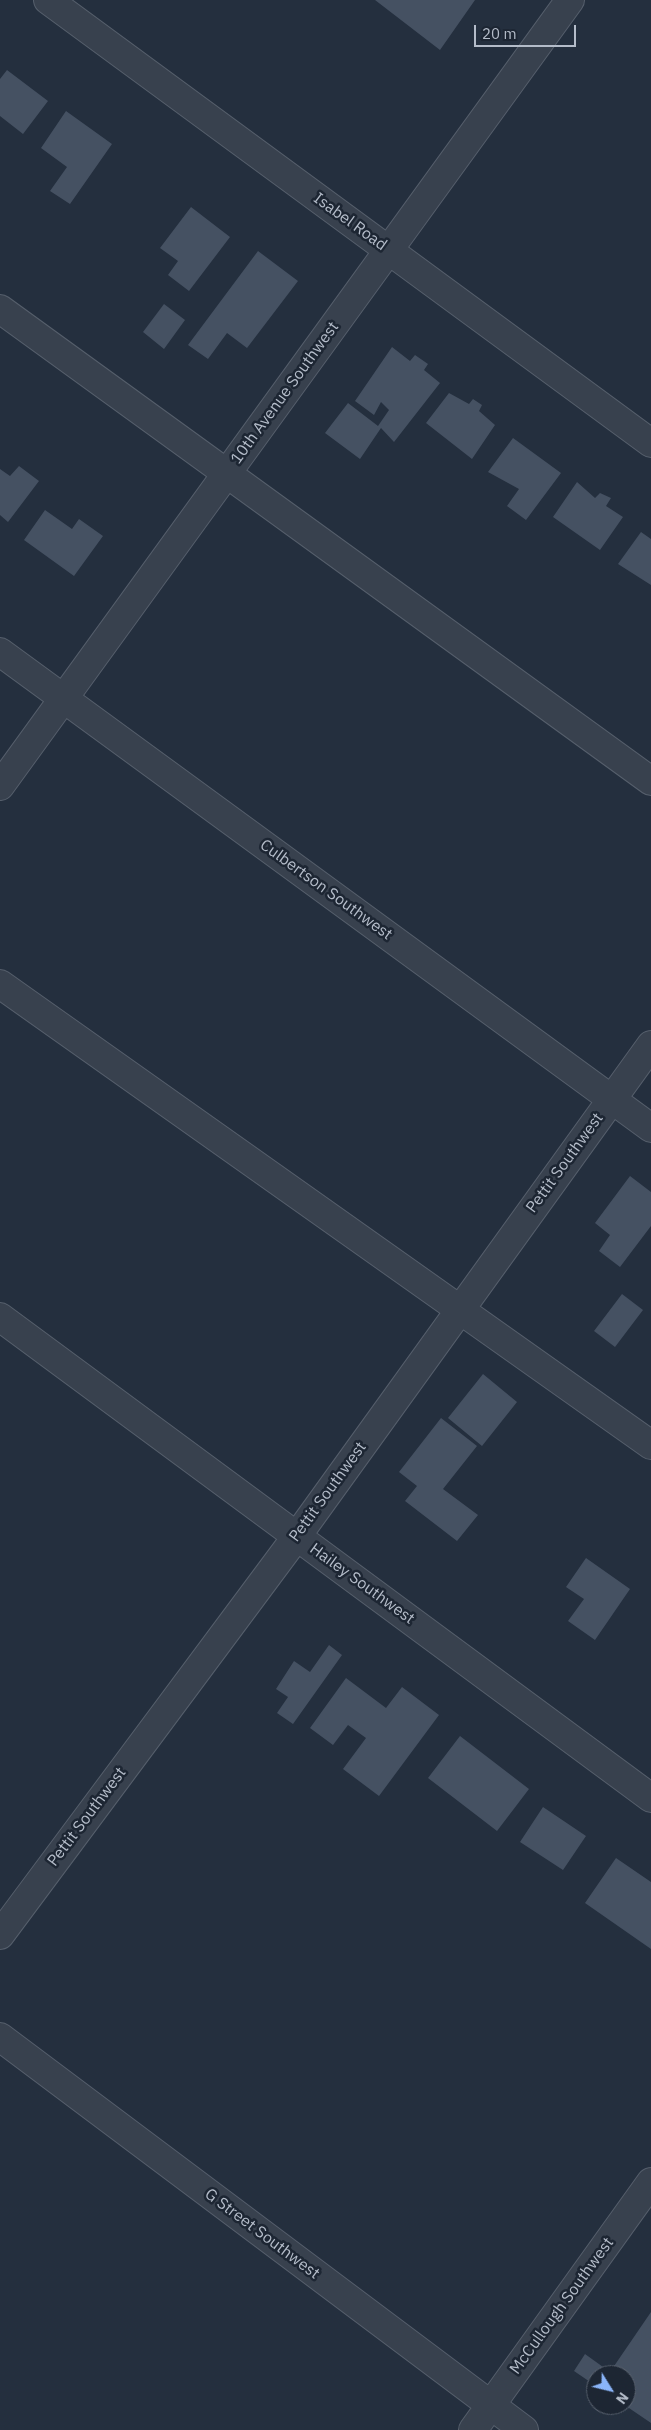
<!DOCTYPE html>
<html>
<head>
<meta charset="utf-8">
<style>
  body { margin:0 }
  #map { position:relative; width:651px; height:2430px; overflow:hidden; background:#242f3e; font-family:"IBM Plex Sans",sans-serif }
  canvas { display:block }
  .north { position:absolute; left:586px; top:2365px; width:50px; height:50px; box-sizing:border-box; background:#1d2633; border:1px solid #59626f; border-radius:50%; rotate:126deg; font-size:14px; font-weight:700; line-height:20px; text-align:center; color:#b4bcc9 }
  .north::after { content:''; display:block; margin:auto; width:18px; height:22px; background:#8ab4f8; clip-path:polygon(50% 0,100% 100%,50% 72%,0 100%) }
  .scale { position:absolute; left:474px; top:25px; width:102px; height:22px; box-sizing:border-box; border:2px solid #b4bcc9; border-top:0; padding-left:6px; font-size:15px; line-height:18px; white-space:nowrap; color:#b4bcc9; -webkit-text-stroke:4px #1d2633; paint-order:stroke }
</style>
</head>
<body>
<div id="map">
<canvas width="651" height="2430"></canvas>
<div class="north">N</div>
<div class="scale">20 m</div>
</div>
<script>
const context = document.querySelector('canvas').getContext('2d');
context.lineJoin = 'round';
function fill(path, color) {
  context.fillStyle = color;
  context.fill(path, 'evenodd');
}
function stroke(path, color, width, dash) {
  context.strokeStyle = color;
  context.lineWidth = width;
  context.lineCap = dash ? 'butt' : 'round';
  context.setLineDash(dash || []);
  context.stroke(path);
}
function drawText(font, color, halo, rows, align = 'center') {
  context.font = font + ' "IBM Plex Sans",sans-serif';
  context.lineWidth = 5;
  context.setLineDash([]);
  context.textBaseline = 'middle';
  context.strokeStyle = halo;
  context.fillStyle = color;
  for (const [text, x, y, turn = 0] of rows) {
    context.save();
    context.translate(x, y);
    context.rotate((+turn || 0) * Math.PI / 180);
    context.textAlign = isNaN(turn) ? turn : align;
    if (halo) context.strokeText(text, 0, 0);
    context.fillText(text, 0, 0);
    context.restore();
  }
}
const building = new Path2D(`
  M375 0H475L440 50Z
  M7 70 48 101 23 134 0 116V79Z
  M66 111 112 144 70 204 50 191 67 167 41 148Z
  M191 207 230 237 189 291 168 275 178 261 160 248Z
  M258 251 298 281 247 348 227 333 208 359 188 345Z
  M164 304 185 320 164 349 143 332Z
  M392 347 410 361 415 355 428 364 424 370 440 383 394 442 381 428 360 459 325 433 348 403 378 426 389 410 381 402 374 415 355 401Z
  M449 393 469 404 473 399 482 405 479 411 495 425 472 459 426 423Z
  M513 438 561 473 526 520 507 506 519 489 488 472Z
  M19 466 39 481 8 522 0 515V469L10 476Z
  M577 482 595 498 600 493 611 498 606 506 623 517 600 550 553 517Z
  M45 510 72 529 79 519 103 536 74 576 24 540Z
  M641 532 651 539V585L618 564Z
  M630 1176 651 1192V1226L620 1267 599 1251 610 1235 595 1223Z
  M622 1294 643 1310 615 1347 594 1331Z
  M483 1374 517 1402 482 1446 448 1418Z
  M441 1418 477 1446 443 1489 478 1515 457 1541 405 1501 417 1486 399 1472Z
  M586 1558 630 1589 595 1640 568 1621 584 1599 566 1587Z
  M329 1645 342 1655 293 1724 277 1713 288 1697 276 1689 294 1661 310 1672Z
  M346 1678 386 1708 402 1687 439 1715 379 1796 343 1769 366 1738 348 1725 333 1745 310 1728Z
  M460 1736 529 1789 497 1831 428 1778Z
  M543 1807 586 1836 563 1870 520 1842Z
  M616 1858 651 1882V1949L585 1903Z
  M651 2312V2423L626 2406V2375H596V2386L574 2371 585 2354 610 2372Z`);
const minor = new Path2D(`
  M48 0 651 443
  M0 309 651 781
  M0 652 651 1128
  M0 786 570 0
  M0 984 651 1445
  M0 1317 651 1798
  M0 1935 297 1536 651 1045
  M0 2037 524 2430
  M473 2430 651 2182`);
const streetNames = [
  ["Isabel Road",350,222,36],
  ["10th Avenue Southwest",285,393,-54],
  ["Culbertson Southwest",326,890,36],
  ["Pettit Southwest",565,1163,-54],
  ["Pettit Southwest",328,1492,-54],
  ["Hailey Southwest",362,1584,36],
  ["Pettit Southwest",87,1817,-53],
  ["G Street Southwest",262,2234,37],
  ["McCullough Southwest",562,2306,-54]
];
fill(building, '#455162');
stroke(minor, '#565f6c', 30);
stroke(minor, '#38414e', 28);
drawText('16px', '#b4bcc9', '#1d2633', streetNames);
</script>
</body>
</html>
